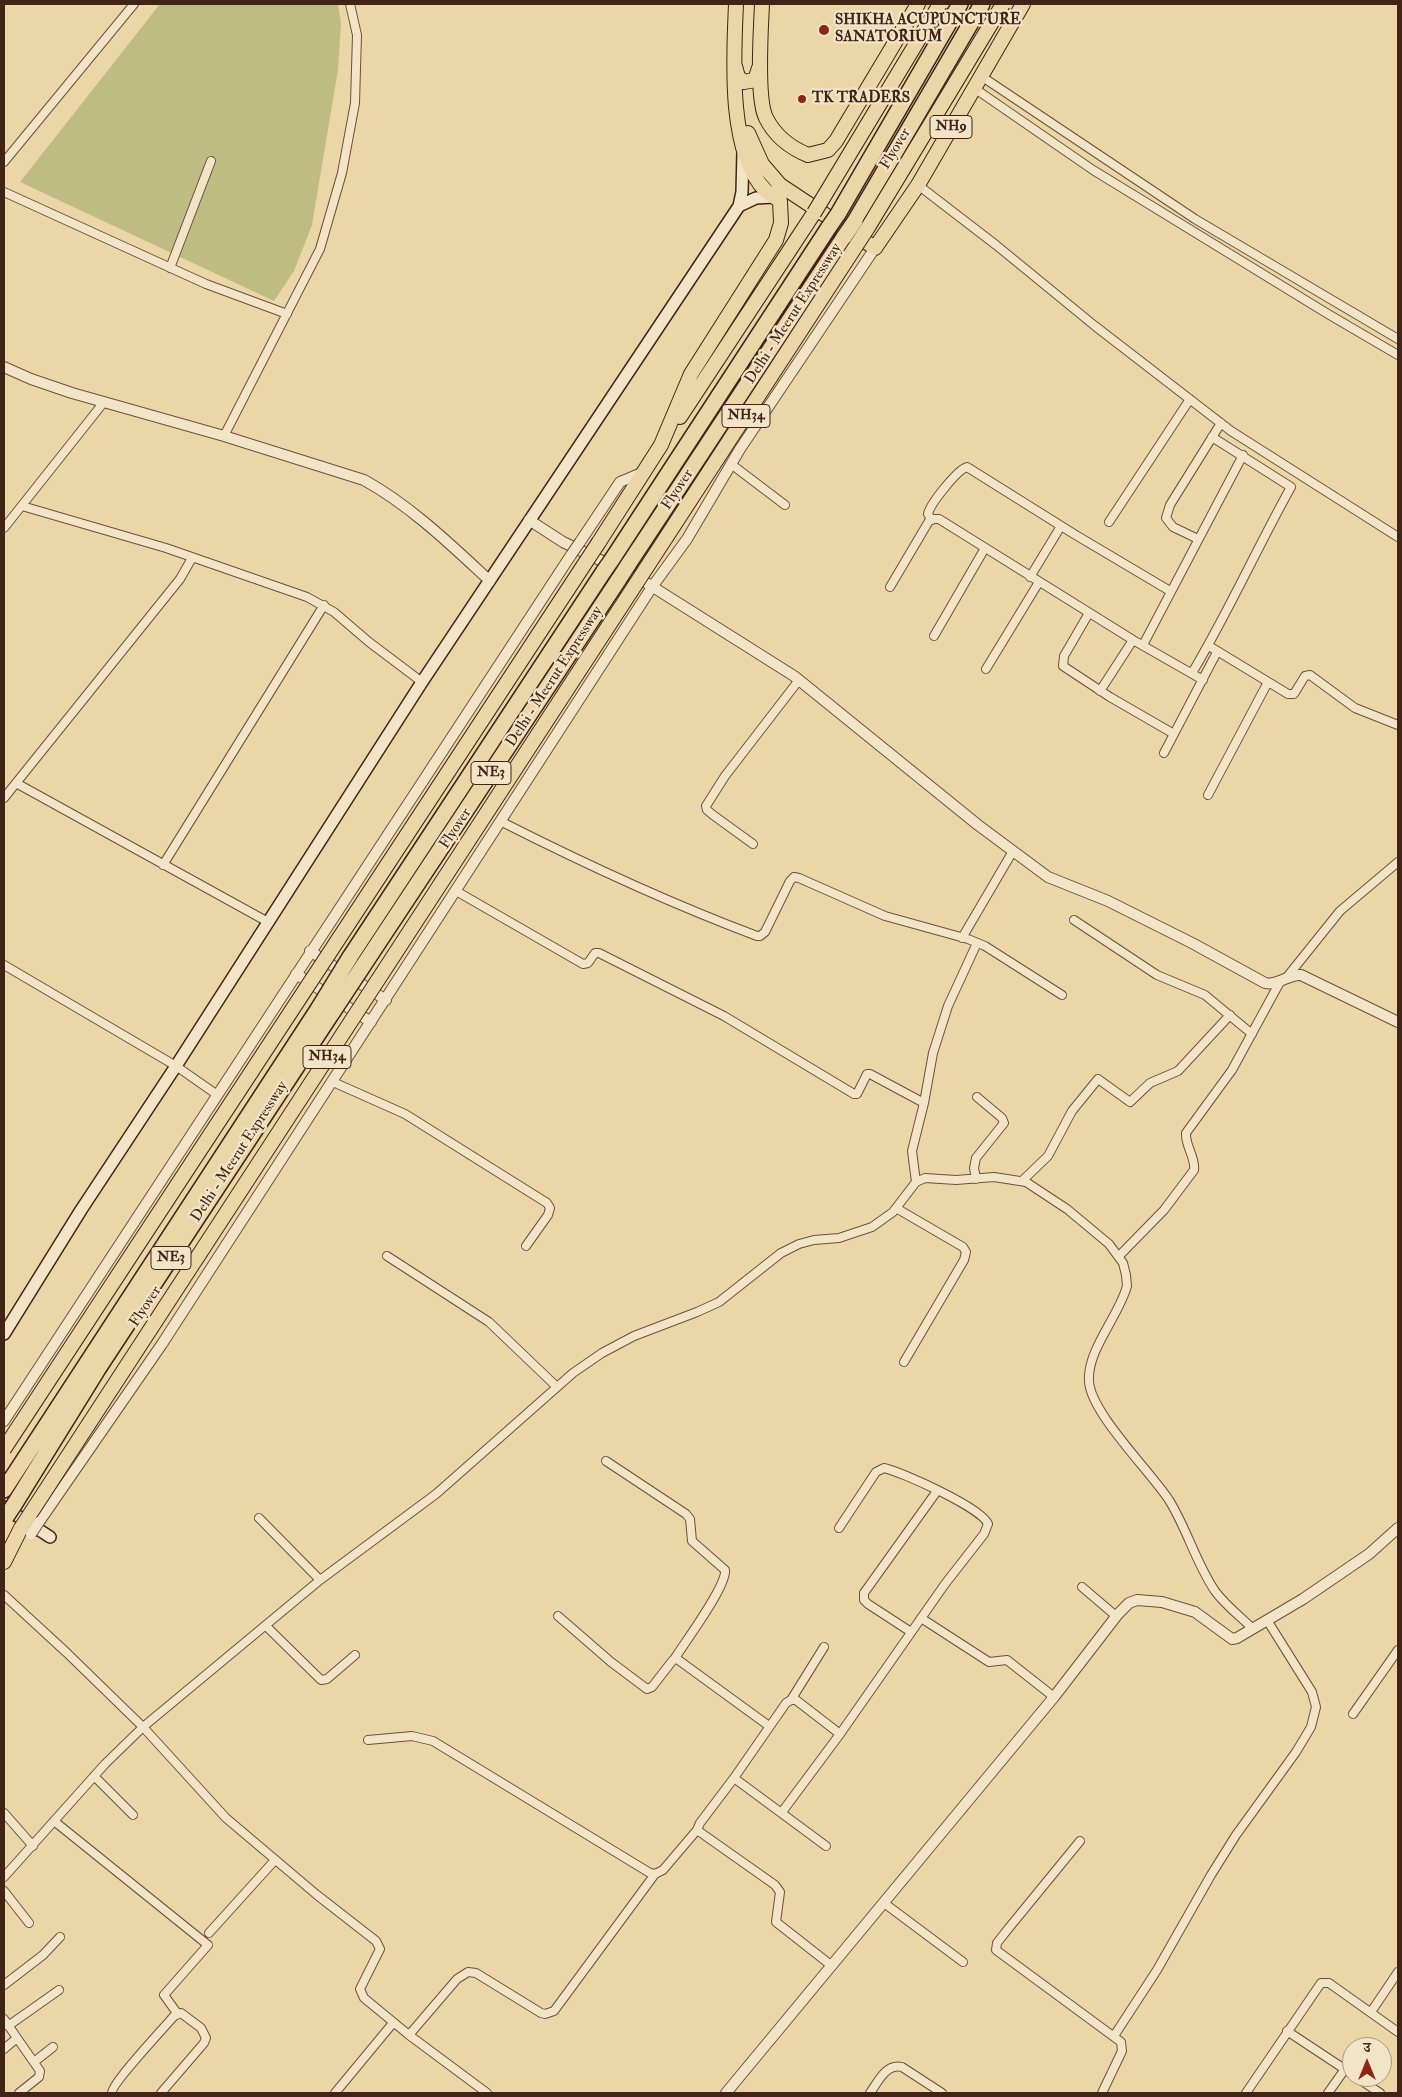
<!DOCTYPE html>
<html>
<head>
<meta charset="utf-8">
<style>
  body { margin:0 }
  #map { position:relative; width:1402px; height:2097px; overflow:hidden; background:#ebd6a8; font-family:"IM FELL Double Pica","Noto Serif Devanagari",serif }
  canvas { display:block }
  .frame { position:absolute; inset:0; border:5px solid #422317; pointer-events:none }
  .north { position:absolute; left:1342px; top:2037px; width:50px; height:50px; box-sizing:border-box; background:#f2e4c6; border:1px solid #ac9780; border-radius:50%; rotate:0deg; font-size:14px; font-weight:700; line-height:20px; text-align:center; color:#422317 }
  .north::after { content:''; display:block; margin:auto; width:18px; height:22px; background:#8f2418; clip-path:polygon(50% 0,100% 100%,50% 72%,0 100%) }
</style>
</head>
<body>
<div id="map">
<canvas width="1402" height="2097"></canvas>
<div class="frame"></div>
<div class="north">उ</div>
</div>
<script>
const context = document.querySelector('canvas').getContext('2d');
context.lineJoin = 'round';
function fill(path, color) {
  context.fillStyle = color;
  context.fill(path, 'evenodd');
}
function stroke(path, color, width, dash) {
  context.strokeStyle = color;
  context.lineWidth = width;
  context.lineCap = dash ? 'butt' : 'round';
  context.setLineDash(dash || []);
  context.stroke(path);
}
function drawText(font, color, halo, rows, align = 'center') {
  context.font = font + ' "IM FELL Double Pica",serif';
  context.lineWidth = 4.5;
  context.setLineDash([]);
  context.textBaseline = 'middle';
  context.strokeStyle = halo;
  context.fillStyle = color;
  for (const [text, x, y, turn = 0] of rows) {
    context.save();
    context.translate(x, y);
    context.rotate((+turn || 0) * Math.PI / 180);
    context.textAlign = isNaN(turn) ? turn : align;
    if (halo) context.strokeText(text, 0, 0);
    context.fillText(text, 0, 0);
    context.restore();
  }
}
const green = new Path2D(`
  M160 4H338L341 24 338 70 312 225 294 271 274 301 20 182Z`);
const minor = new Path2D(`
  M981 76 1195 219 1398 339
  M974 88 1093 170 1328 314 1398 355
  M4 162 134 4
  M918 185 996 245 1095 326 1231 431 1398 537
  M4 192 206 284 287 314
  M170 268 211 161
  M224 436 320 249 342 173 355 103 357 35 350 4
  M731 464 785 505
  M22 506 166 548 307 597 334 612 369 642 422 682
  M931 519 928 514C930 504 957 470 967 467L1074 534 1170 591
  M1109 522 1190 399
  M4 528 104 402
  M1198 539 1173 527 1166 518 1170 505 1221 423
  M1030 577 1061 526
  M890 587 929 521 934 519H939L1133 640 1203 680
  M1089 613 1064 656 1063 666 1110 697 1174 734
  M934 636 985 548
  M1143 645 1243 455
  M1209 646 1288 694H1294L1305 676 1310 675 1355 708 1398 725
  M986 669 1039 582
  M1192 673C1228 613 1257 548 1291 487L1212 437
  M1100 691 1133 640
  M1164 753 1217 652
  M16 783 268 922
  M1208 795 1268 682
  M4 798 180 579 192 558
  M502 822C585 864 669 903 757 936H760L765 932 790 881 794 877 799 878 885 916 968 939 985 946 1062 995
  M753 844 713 815 707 810 706 806 725 776 799 680
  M163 865 324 605
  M456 891 583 964 588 963 595 953H599L724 1016 854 1094H857L867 1074H870L924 1103
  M1074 920 1157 975 1205 995 1252 1034
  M962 938 1013 851
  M4 965 176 1066 216 1094
  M1287 977 1340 911 1398 862
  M333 1082 405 1114 547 1203 550 1208 548 1215 526 1246
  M976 1179 974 1168 976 1158 1004 1123 1002 1118 977 1097
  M1022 1181 1048 1156 1072 1111 1098 1079 1130 1102 1150 1083 1178 1071 1230 1015
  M916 1182 912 1151 924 1103 933 1053 948 1006 977 943
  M896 1208 963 1247 966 1252 964 1260 904 1362
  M387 1256 489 1322 557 1387
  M1119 1256 1164 1210 1194 1170C1196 1158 1185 1146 1186 1133L1232 1070 1281 980
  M606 1461 686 1514 690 1519 692 1541 725 1570C727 1586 685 1642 675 1658
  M259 1518 320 1580
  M1082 1587 1116 1616
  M4 1595 67 1653 143 1727 226 1818 317 1895 376 1941 380 1949 360 1989 364 1998 409 2035 487 2093
  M558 1616 611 1662 647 1689 652 1687 673 1660 677 1659 769 1726
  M921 1618 989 1662 1007 1660 1054 1697
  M266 1626 321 1680 327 1679 355 1655
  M911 1632 868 1604 864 1600V1593L937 1491
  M791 1700H796L840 1734
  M1353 1714 1398 1650
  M368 1740 412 1736 433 1741 650 1873 655 1874 663 1870 697 1830 700 1823 734 1778 786 1703 791 1700 824 1647
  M94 1776 133 1815
  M734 1778 826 1846
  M782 1812 840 1734 945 1584 984 1534 988 1524C982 1508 902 1472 884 1468L876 1472 839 1528
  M4 1813 33 1846
  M54 1821 208 1945 164 1995 177 2013
  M697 1830 775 1885 780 1892 776 1922 832 1966
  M1080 1841 1008 1929 997 1943 996 1950 1121 2042 1122 2051 1102 2093
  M4 1877 105 1764 143 1727 320 1580 436 1494 573 1373 602 1353 634 1336 697 1312 719 1302 781 1253 799 1244 814 1240 839 1238 872 1227 893 1212 916 1182 925 1178 956 1180 994 1177 1026 1182 1067 1209 1109 1244 1123 1263 1126 1275 1127 1286C1119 1316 1087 1350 1089 1381 1090 1412 1150 1471 1169 1500 1187 1529 1196 1563 1215 1591 1225 1605 1241 1617 1253 1629
  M4 1891 29 1923
  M884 1903 963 1962
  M209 1933 275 1860
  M4 1985 43 1955 60 1937
  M1371 2012 1398 1972
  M4 2019 17 2038 4 2049
  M8 2026 59 1990
  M1287 2031 1352 2074
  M409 2035 457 1979 468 1972 476 1973 541 2013 545 2014 554 2011 655 1874
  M1114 2036 1157 1970 1211 1875 1236 1835 1296 1752 1311 1727 1316 1707 1312 1692 1267 1620
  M17 2038 40 2071 39 2077 19 2093
  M34 2062 53 2047
  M1356 2077 1380 2093
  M112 2093C111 2084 164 2028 174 2016L181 2013 201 2028 206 2038 204 2043 161 2093
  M335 2093 393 2023
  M870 2093C878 2082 886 2063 902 2067L942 2093
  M1246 2093 1321 1983H1329L1398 2032
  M1328 2093 1345 2069`);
const tertiary = new Path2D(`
  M4 367 31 379 72 393 224 436 364 480C411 506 451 545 490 581
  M529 520 563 542 645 582 794 676 978 825 1048 877 1108 901 1192 943 1265 983C1278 986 1288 974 1301 975L1398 1022
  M580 542 620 482 644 472
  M310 951 386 1000
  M296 974 371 1022
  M4 1421 571 555
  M39 1522 162 1344 652 587 687 539 740 449 875 248
  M726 2093 1054 1697 1118 1614 1129 1603 1137 1600 1162 1602 1195 1612 1232 1639 1237 1638 1303 1599 1369 1554 1398 1528`);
const secondary = new Path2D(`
  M739 206 756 198 774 197
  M4 1334 81 1210 176 1066 422 682 739 206 742 192 743 152
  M4 1507 50 1537`);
const trunk = new Path2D(`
  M762 4C761 29 756 98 766 118 775 136 791 148 808 155L828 150 836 141 918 4
  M735 66 738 77 744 82 755 80 759 68
  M748 133 762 164 780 185 875 248 918 185 1023 4
  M680 417 814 213
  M599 542 661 445 691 374 776 240 781 223 780 201C775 197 769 194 765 190 727 151 734 54 736 4
  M4 1562 21 1528`);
const motorway = new Path2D(`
  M838 214 960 4
  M855 221 982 4
  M613 558 829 227
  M628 565 844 237
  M350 957 604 571
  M363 966 619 579
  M4 1490 320 1006
  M14 1505 98 1369 332 1013`);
const tertiaryBridge = new Path2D(`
  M571 555 580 542
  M31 1534 39 1522`);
const trunkBridge = new Path2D(`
  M814 213 940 4
  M4 1449 599 542
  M21 1528 867 229 1003 4`);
const motorwayBridge = new Path2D(`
  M829 227 838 214
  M844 237 855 221
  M604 571 613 558
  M619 579 628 565
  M320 1006 350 957
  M332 1013 363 966
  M6 1517 14 1505`);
const markers = [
  [824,30,6,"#8f2418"],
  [802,99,5,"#8f2418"]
];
const shields = [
  [951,127,42],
  [746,416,48],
  [491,773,40],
  [327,1057,48],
  [171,1258,40]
];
const shieldNames = [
  ["NH9",951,127],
  ["NH34",746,416],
  ["NE3",491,773],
  ["NH34",327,1057],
  ["NE3",171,1258]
];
const poiNames = [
  ["SHIKHA ACUPUNCTURE",835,21],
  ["SANATORIUM",835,38],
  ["TK TRADERS",812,99]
];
const streetNames = [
  ["Flyover",896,149,-59],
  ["Delhi - Meerut Expressway",794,314,-57],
  ["Flyover",678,490,-57],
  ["Delhi - Meerut Expressway",555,677,-57],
  ["Flyover",456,829,-57],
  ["Delhi - Meerut Expressway",240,1152,-57],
  ["Flyover",146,1307,-57]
];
fill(green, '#bfbc83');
stroke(minor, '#6c503b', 10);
stroke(tertiary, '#6c503b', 12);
stroke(secondary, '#422317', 14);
stroke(trunk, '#422317', 16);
stroke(motorway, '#422317', 18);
stroke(minor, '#f2e4c6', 8);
stroke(tertiary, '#f2e4c6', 10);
stroke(secondary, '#f2e4c6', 11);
stroke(trunk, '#ebd6a8', 14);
stroke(motorway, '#ebd6a8', 15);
stroke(tertiaryBridge, '#6c503b', 12, []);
stroke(trunkBridge, '#422317', 16, []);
stroke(motorwayBridge, '#422317', 18, []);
stroke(tertiaryBridge, '#f2e4c6', 10);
stroke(trunkBridge, '#ebd6a8', 14);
stroke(motorwayBridge, '#ebd6a8', 15);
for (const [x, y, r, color] of markers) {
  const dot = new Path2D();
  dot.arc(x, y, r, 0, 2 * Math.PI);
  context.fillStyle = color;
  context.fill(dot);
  stroke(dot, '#f2e4c6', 2);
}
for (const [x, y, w] of shields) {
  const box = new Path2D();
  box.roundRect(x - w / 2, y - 11.5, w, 23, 4);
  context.fillStyle = '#f2e4c6';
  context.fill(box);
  stroke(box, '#422317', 1);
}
drawText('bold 14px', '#422317', null, shieldNames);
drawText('bold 15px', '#422317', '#f2e4c6', poiNames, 'left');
drawText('15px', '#422317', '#f2e4c6', streetNames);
</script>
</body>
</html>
